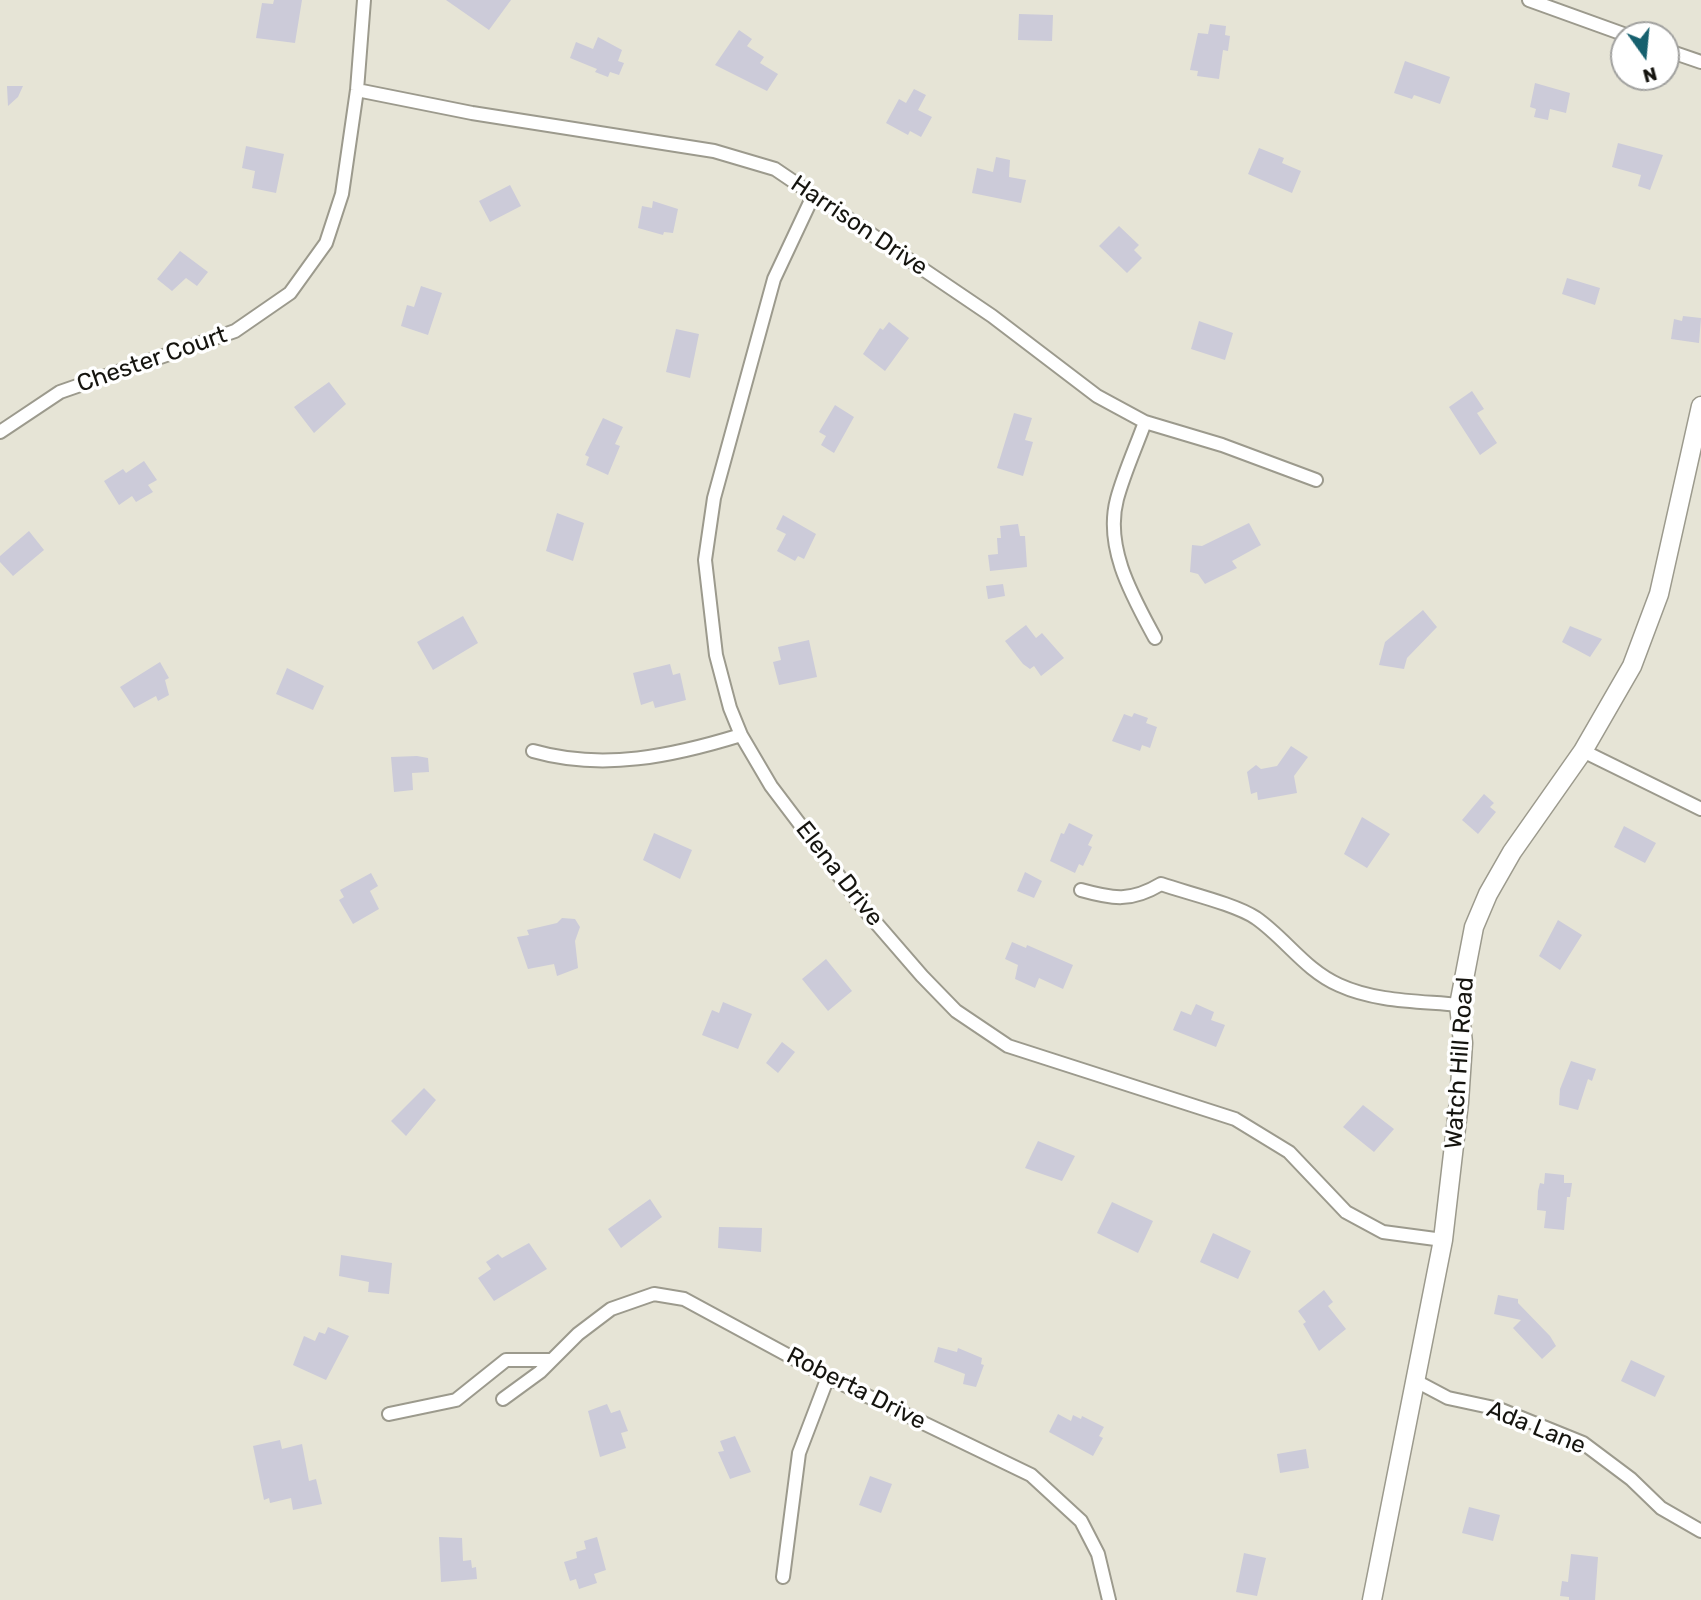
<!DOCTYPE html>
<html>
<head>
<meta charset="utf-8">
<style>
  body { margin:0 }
  #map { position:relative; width:1701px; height:1600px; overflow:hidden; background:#e6e4d6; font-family:Rubik,sans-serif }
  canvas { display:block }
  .north { position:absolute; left:1610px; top:21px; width:70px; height:70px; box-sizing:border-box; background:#fff; border:2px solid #a1a19f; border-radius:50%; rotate:165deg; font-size:19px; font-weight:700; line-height:28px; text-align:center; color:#15140f }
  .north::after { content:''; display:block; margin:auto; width:24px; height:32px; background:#16606e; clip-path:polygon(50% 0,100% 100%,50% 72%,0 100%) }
</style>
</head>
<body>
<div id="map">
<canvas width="1701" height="1600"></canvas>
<div class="north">N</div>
</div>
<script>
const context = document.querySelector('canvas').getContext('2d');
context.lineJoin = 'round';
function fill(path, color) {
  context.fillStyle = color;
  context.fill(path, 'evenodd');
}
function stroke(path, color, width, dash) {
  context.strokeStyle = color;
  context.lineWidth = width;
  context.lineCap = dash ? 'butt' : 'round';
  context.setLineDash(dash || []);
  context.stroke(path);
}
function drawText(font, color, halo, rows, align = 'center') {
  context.font = font + ' Rubik,sans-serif';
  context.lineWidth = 7;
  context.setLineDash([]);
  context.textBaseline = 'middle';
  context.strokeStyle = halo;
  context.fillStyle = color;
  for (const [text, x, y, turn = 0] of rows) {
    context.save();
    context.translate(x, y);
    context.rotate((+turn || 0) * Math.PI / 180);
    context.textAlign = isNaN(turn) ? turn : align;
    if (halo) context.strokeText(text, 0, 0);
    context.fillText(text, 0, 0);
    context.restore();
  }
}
const building = new Path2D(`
  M274 0H302L295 43 256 38 262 3 273 4Z
  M446 0H511L489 30Z
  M1019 14 1053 15 1052 41 1018 40Z
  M1210 24 1226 26 1225 35 1230 36 1228 51 1223 50 1219 79 1197 76 1198 71 1190 70 1198 33 1208 34Z
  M739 30 752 39 747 46 764 57 760 63 778 74 767 91 715 65Z
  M598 37 622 50 618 61 624 63 619 75 610 72 608 77 595 72 597 69 570 58 576 42 593 49Z
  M1405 61 1450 77 1440 104 1414 95 1412 99 1394 93Z
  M1535 83 1570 93 1566 113 1550 109 1548 120 1534 117 1536 109 1530 107Z
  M7 86H23L18 97 8 106Z
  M914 89 926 95 918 110 932 117 921 137 910 131 908 135 886 123 899 99 906 103Z
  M1618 143 1663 155 1650 190 1638 186 1641 175 1612 167Z
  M246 146 284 154 276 193 252 188 255 171 242 168Z
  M1259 148 1284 158 1282 163 1301 171 1292 193 1248 174Z
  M996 157 1010 160 1009 177 1026 180 1021 203 972 193 977 168 993 172Z
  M510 185 521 206 490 222 479 201Z
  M653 201 678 209 673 233 664 232 663 235 638 228 642 206 652 208Z
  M1119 226 1139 245 1134 250 1142 258 1127 273 1099 246Z
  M180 251 208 272 197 286 186 278 172 291 157 279Z
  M1567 278 1600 288 1595 305 1562 294Z
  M421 286 442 293 428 335 401 326 407 305 414 307Z
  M1683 316 1701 318 1699 343 1671 339 1674 319 1682 321Z
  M1199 321 1233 333 1225 360 1191 349Z
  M889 322 909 338 885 371 863 354 880 328 883 330Z
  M676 329 699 334 690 378 666 372Z
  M329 382 346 404 314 433 294 407Z
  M1472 391 1484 409 1477 413 1497 443 1480 455 1449 407Z
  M835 405 854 417 834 453 821 445 826 436 819 432Z
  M1014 413 1032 418 1025 440 1033 442 1023 476 997 468Z
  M603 418 623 427 615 444 620 446 608 475 586 465 589 457 585 455Z
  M144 461 157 480 148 485 153 492 136 502 132 496 119 505 104 481 123 469 126 473Z
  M557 513 584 523 573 561 546 551Z
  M783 515 816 534 804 559 798 556 795 561 777 551 786 534 776 529Z
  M1249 523 1261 545 1232 561 1237 568 1205 584 1198 574 1190 572 1192 545 1202 546Z
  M1018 524 1020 536H1025L1027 567 990 571 988 555 998 554 997 538H1001L1000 526Z
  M29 531 44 550 13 576 0 562V556Z
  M1003 584 1005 596 988 599 986 586Z
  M1423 610 1437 627 1407 658 1404 669 1379 665 1385 642Z
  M463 616 478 643 433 670 417 642Z
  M1026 625 1036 638 1042 633 1064 658 1041 676 1034 666 1030 669 1023 664 1005 641Z
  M1570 626 1602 639 1590 657 1562 642Z
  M809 640 817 677 779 685 773 662 781 660 778 647Z
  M160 662 169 678 165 680 169 695 158 701 156 696 134 708 120 687Z
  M670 664 673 675 680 673 686 700 655 708 653 701 641 705 633 673Z
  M287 668 324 686 313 710 276 694Z
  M1134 713 1148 718 1146 723 1157 727 1150 748 1142 745 1140 751 1112 741 1124 714 1132 717Z
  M1291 746 1308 757 1294 776 1297 793 1258 800 1257 792 1251 794 1247 772 1256 765 1261 769 1277 766Z
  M417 756 428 758 429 772 412 773 413 790 394 792 391 757Z
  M1484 794 1494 803 1490 807 1496 812 1478 834 1462 820Z
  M1362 817 1390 834 1367 868 1344 854Z
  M1069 823 1093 835 1088 845 1092 847 1083 866 1079 864 1075 873 1050 861 1061 833 1064 834Z
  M1624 826 1656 843 1645 863 1614 847Z
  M654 833 692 850 680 879 643 860Z
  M1025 872 1042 881 1034 898 1017 891Z
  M371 873 378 886 370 891 379 909 353 924 339 900 344 897 340 890Z
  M562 918 575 919 580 927 575 941 578 968 557 976 554 964 528 969 517 937 529 935 527 930 557 923Z
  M1558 920 1582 935 1560 970 1539 956Z
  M1012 942 1026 948 1027 945 1073 965 1063 989 1039 978 1035 988 1015 979 1018 965 1005 959Z
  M826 959 852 991 828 1011 802 979Z
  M723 1002 752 1014 738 1049 702 1035 712 1010 719 1013Z
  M1196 1004 1214 1012 1211 1020 1225 1025 1216 1047 1173 1030 1181 1011 1191 1015Z
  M782 1042 795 1052 778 1073 766 1063Z
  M1571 1061 1596 1069 1592 1081 1588 1079 1578 1110 1559 1105 1560 1089Z
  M424 1088 436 1100 406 1136 391 1121Z
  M1363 1105 1394 1129 1374 1152 1343 1127Z
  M1038 1141 1075 1156 1062 1181 1025 1168Z
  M1545 1173 1564 1175V1183H1572L1570 1197H1567L1564 1230 1544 1228 1546 1211 1537 1210 1538 1191 1540 1183 1544 1184Z
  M650 1199 662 1217 621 1248 608 1229Z
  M1112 1202 1153 1221 1138 1253 1097 1233Z
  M719 1227 762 1228 761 1252 718 1248Z
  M1213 1233 1251 1251 1238 1279 1200 1262Z
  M529 1243 547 1269 494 1301 478 1278 491 1269 486 1262 498 1254 502 1258Z
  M341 1255 392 1263 389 1294 368 1292 369 1282 339 1276Z
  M1324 1290 1333 1302 1328 1306 1346 1329 1319 1351 1303 1324 1306 1322 1298 1311Z
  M1498 1295 1518 1299V1303L1550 1336 1556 1346 1542 1359 1513 1328 1521 1320 1494 1314Z
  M328 1327 349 1336 326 1380 293 1365 304 1336 315 1341 319 1332 325 1334Z
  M938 1347 957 1352 958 1348 982 1358 981 1364 984 1365 976 1387 963 1384 965 1374 934 1362Z
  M1631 1360 1665 1376 1655 1397 1621 1381Z
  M607 1404 611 1413 620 1410 628 1431 621 1433 626 1448 600 1457 588 1411Z
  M1058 1414 1071 1421 1073 1415 1081 1419 1082 1416 1104 1427 1099 1436 1103 1438 1093 1456 1049 1432Z
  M735 1436 751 1472 730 1479 718 1452 724 1451 720 1441Z
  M280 1440 282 1449 302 1444 309 1481 316 1479 322 1504 293 1510 291 1498 270 1503 269 1498 264 1500 253 1446Z
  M1306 1449 1309 1468 1280 1473 1277 1454Z
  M870 1476 892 1484 881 1513 859 1505Z
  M1469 1507 1500 1515 1493 1541 1462 1533Z
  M439 1537 462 1538 463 1561 471 1560 472 1568 476 1567 477 1579 441 1582Z
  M597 1537 606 1570 594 1574 597 1583 579 1589 576 1579 570 1581 564 1562 577 1558 576 1552 586 1549 584 1541Z
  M1244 1553 1266 1558 1257 1596 1236 1592Z
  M1571 1554 1598 1557 1595 1600H1569V1597L1560 1596 1562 1581 1568 1582Z`);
const street = new Path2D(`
  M1529 0 1626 35
  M1666 50 1701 62
  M357 90 472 113 714 151 775 169 992 316 1097 396 1145 422 1222 445 1316 480
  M813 196 774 279 714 498 705 560 716 655 730 708 741 735 771 786 864 909 922 976 956 1011 1008 1046 1235 1119 1289 1152 1346 1212 1383 1232 1443 1240
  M1145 422C1136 447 1124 473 1117 499 1104 548 1133 597 1155 638
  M0 432 60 392 235 331 290 293 326 243 342 194 357 90 364 0
  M533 751C603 771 673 756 741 735
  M1583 751 1701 809
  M1081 890C1113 899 1131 902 1161 884 1187 893 1235 904 1256 918 1286 939 1305 970 1339 985 1376 1002 1419 1001 1459 1005
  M1414 1380 1448 1398 1499 1409 1583 1443 1631 1479 1661 1508 1701 1531
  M503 1399 540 1372 578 1334 611 1309 654 1294 684 1299 828 1377 1031 1475 1081 1521 1098 1554 1109 1600
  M389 1414 456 1400 506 1360H552
  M783 1577 799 1453 828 1377`);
const secondary = new Path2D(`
  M1372 1600 1443 1240 1459 1102 1463 1043 1459 1005 1474 927 1488 894 1512 852 1583 751 1632 666 1659 594 1701 406`);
const streetNames = [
  ["Harrison Drive",859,226,34],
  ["Chester Court",152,360,-19],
  ["Elena Drive",839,874,52],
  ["Watch Hill Road",1460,1063,-86],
  ["Roberta Drive",856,1389,27],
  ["Ada Lane",1536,1428,22]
];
fill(building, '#cccbd9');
stroke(street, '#9c9a8d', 16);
stroke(secondary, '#9c9a8d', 21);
stroke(street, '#fff', 12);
stroke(secondary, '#fff', 18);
drawText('24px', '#15140f', '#fff', streetNames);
</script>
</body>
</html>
